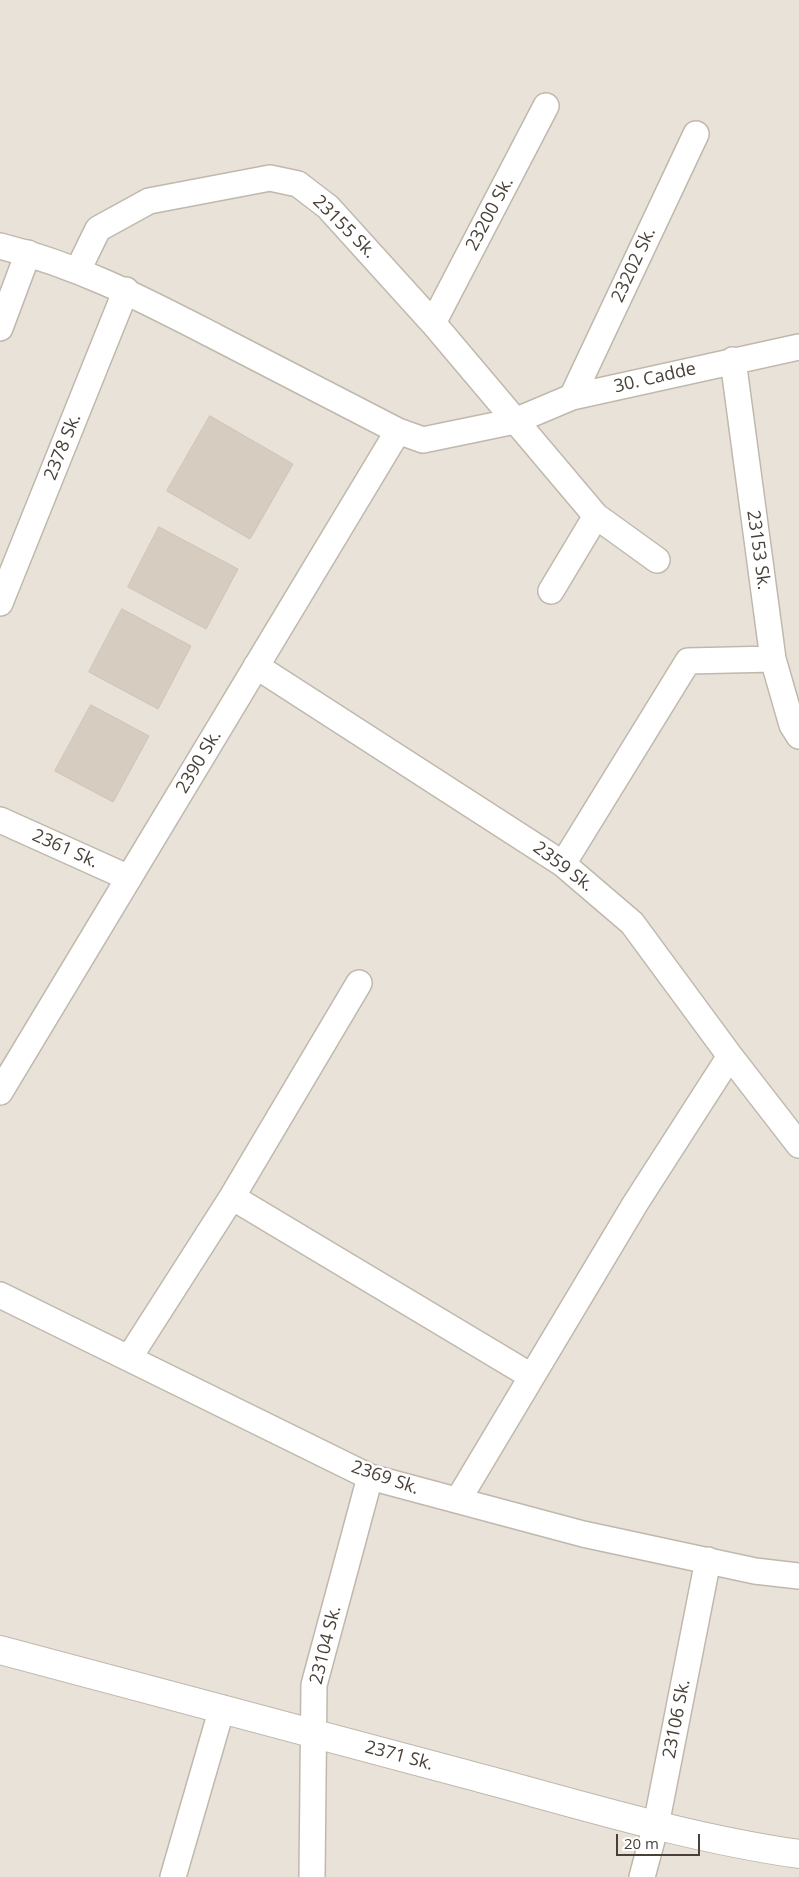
<!DOCTYPE html>
<html>
<head>
<meta charset="utf-8">
<style>
  body { margin:0 }
  #map { position:relative; width:799px; height:1877px; overflow:hidden; background:#f5f1ea; font-family:"Open Sans",sans-serif }
  canvas { display:block }
  .scale { position:absolute; left:616px; top:1834px; width:84px; height:22px; box-sizing:border-box; border:2px solid #494138; border-top:0; padding-left:6px; font-size:15px; line-height:18px; white-space:nowrap; color:#494138; -webkit-text-stroke:4px #fff; paint-order:stroke }
</style>
</head>
<body>
<div id="map">
<canvas width="799" height="1877"></canvas>
<div class="scale">20 m</div>
</div>
<script>
const context = document.querySelector('canvas').getContext('2d');
context.lineJoin = 'round';
function fill(path, color) {
  context.fillStyle = color;
  context.fill(path, 'evenodd');
}
function stroke(path, color, width, dash) {
  context.strokeStyle = color;
  context.lineWidth = width;
  context.lineCap = dash ? 'butt' : 'round';
  context.setLineDash(dash || []);
  context.stroke(path);
}
function drawText(font, color, halo, rows, align = 'center') {
  context.font = font + ' "Open Sans",sans-serif';
  context.lineWidth = 5;
  context.setLineDash([]);
  context.textBaseline = 'middle';
  context.strokeStyle = halo;
  context.fillStyle = color;
  for (const [text, x, y, turn = 0] of rows) {
    context.save();
    context.translate(x, y);
    context.rotate((+turn || 0) * Math.PI / 180);
    context.textAlign = isNaN(turn) ? turn : align;
    if (halo) context.strokeText(text, 0, 0);
    context.fillText(text, 0, 0);
    context.restore();
  }
}
const residential = new Path2D(`
  M0 0H799V1877H0Z`);
const building = new Path2D(`
  M210 416 293 464 250 539 167 491Z
  M159 527 238 569 206 629 128 587Z
  M122 609 191 646 158 709 89 672Z
  M91 705 149 736 113 802 55 771Z`);
const minor = new Path2D(`
  M0 246C80 266 144 300 216 337 277 369 338 400 398 431L423 440 515 421 572 397 799 347
  M78 270 98 229 149 201 270 178 298 184 328 207 433 323 596 516 657 560
  M433 323 546 106
  M0 328 28 253
  M733 360 773 659 792 725 799 736
  M572 397 696 134
  M551 591 596 516
  M0 603 126 290
  M256 666 563 864 632 923 730 1056 799 1145
  M0 820 129 878
  M563 864 688 661 773 659
  M0 1092 398 431
  M232 1197 531 1376
  M0 1295 370 1477 583 1534 755 1571 799 1576
  M129 1358 232 1197 359 983
  M458 1500 635 1204 730 1056
  M173 1877 222 1708
  M312 1877 314 1685 370 1477
  M642 1877 656 1825 708 1560`);
const tertiary = new Path2D(`
  M0 1650C157 1691 313 1733 469 1775 578 1804 687 1838 799 1854`);
const streetNames = [
  ["23200 Sk.",490,214,-62],
  ["23155 Sk.",344,227,45],
  ["23202 Sk.",634,265,-65],
  ["30. Cadde",655,378,-13],
  ["2378 Sk.",63,447,-68],
  ["23153 Sk.",758,550,82],
  ["2390 Sk.",199,762,-59],
  ["2361 Sk.",65,849,24],
  ["2359 Sk.",563,867,37],
  ["2369 Sk.",385,1478,19],
  ["23104 Sk.",326,1645,-76],
  ["23106 Sk.",677,1719,-79],
  ["2371 Sk.",399,1756,15]
];
fill(residential, '#e8e2d8');
fill(building, '#d6ccc0');
stroke(building, '#d1c3b3', 1);
stroke(minor, '#c0b8ad', 28);
stroke(tertiary, '#c0b8ad', 30);
stroke(minor, '#fff', 25);
stroke(tertiary, '#fff', 28);
drawText('18px', '#494138', '#fff', streetNames);
</script>
</body>
</html>
